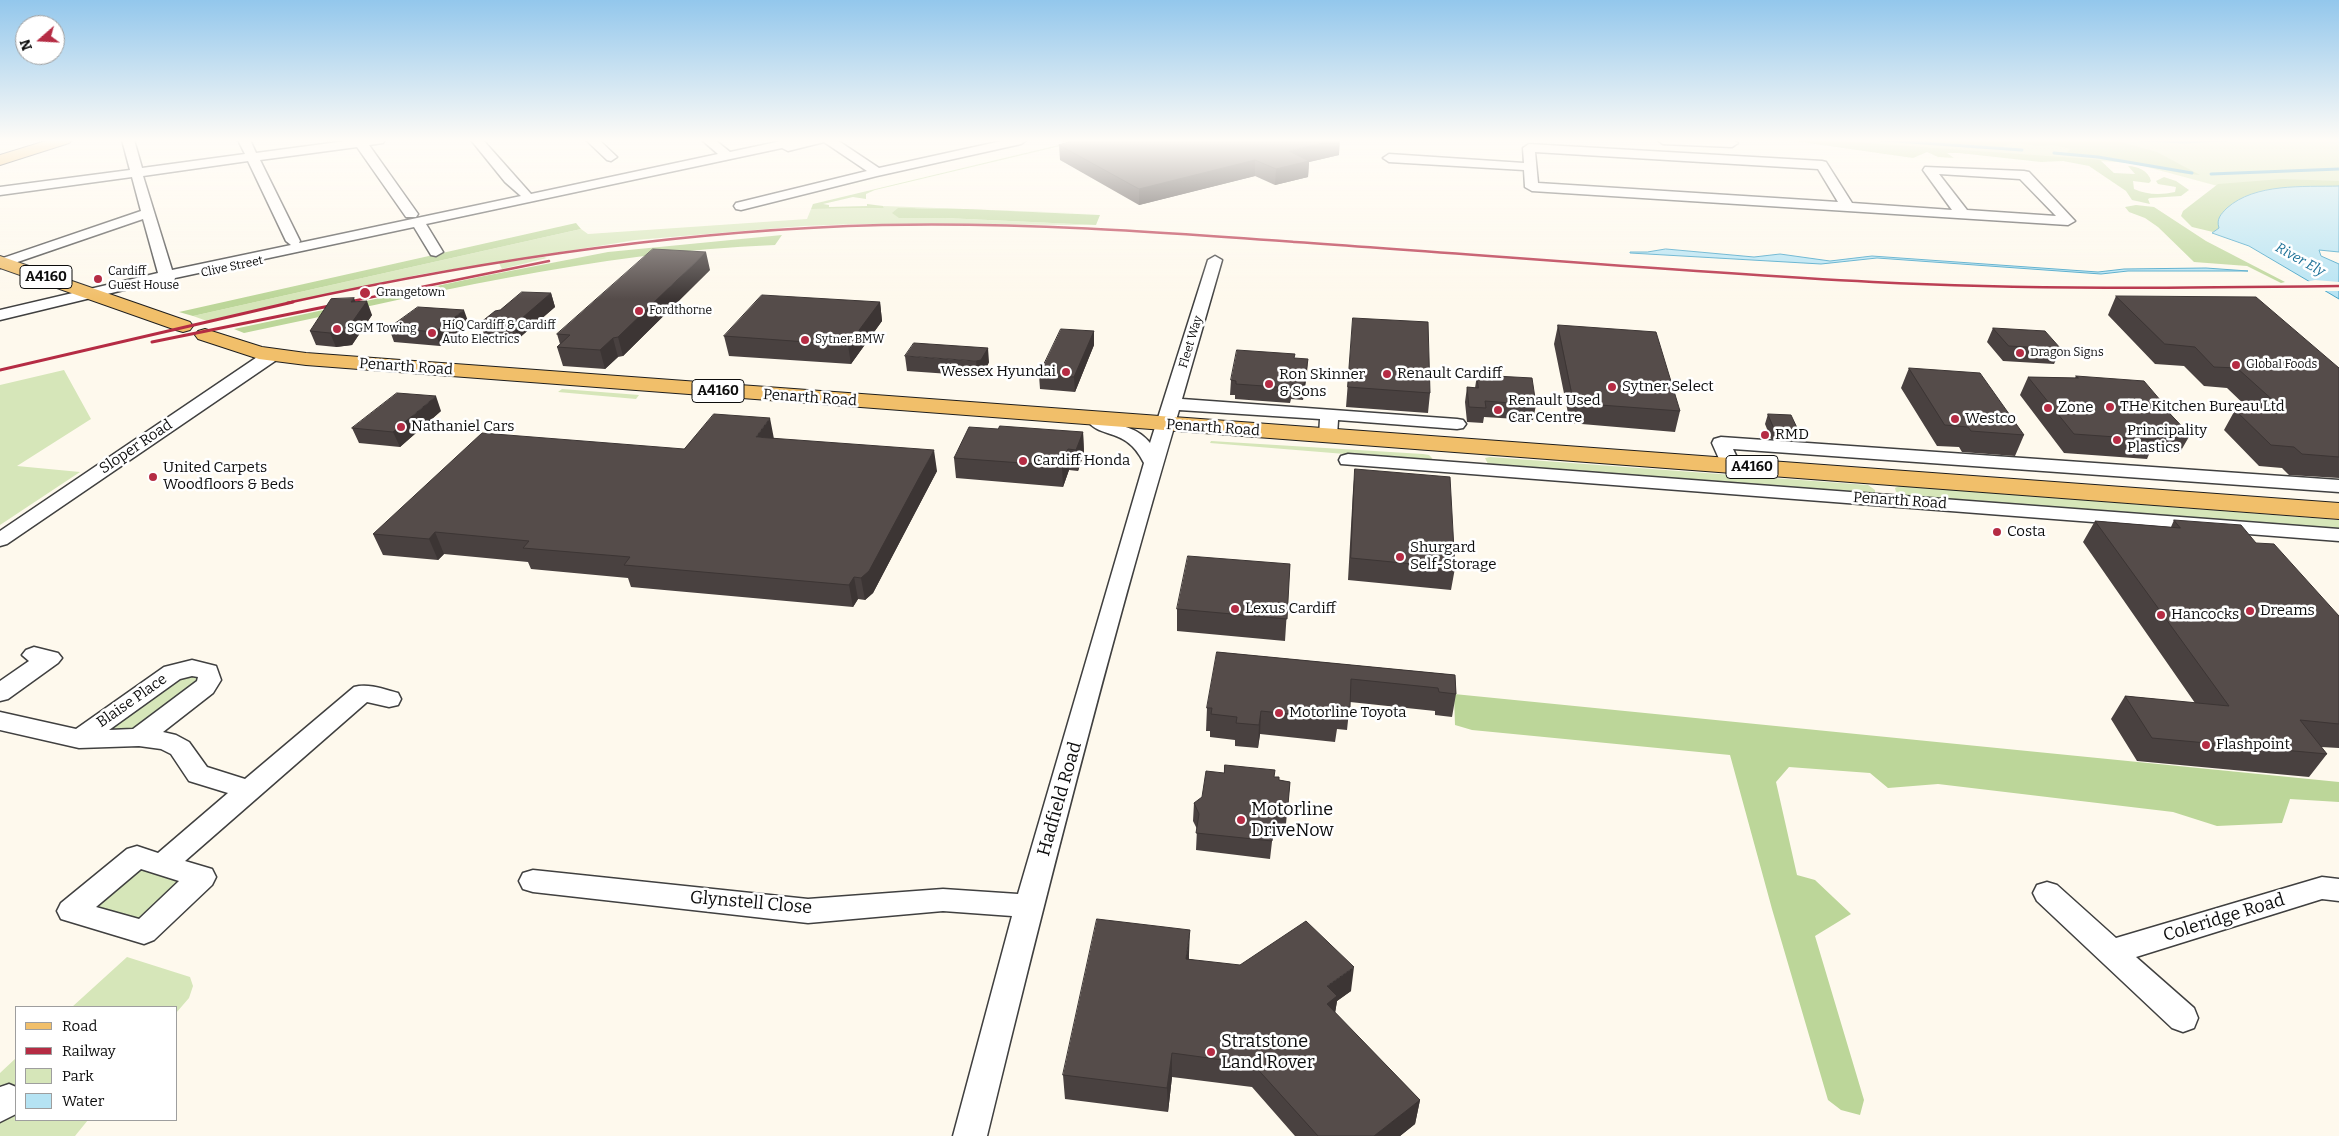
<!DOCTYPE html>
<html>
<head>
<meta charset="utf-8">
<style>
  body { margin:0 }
  #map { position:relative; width:2339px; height:1136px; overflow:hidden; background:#fef9ed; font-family:Bitter,serif }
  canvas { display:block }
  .legend { position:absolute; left:15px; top:1006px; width:162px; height:115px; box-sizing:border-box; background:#fff; border:1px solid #9e9e9e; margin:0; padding:6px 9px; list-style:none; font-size:15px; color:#0d0d0d }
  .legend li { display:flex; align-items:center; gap:10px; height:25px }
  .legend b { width:25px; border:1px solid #9e9e9e }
  .north { position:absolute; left:15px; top:15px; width:50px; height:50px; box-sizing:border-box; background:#fff; border:1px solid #9e9e9e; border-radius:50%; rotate:251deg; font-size:14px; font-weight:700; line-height:20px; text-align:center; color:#0d0d0d }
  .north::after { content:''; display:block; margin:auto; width:18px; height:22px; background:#b52c44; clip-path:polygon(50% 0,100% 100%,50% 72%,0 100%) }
</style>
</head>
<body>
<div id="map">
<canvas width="2339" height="1136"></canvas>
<ul class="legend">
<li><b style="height:6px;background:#f1bf6a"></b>Road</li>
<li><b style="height:6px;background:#b52c44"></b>Railway</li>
<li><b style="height:14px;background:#d6e6b9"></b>Park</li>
<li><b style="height:14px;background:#b5e3f3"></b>Water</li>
</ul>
<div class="north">N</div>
</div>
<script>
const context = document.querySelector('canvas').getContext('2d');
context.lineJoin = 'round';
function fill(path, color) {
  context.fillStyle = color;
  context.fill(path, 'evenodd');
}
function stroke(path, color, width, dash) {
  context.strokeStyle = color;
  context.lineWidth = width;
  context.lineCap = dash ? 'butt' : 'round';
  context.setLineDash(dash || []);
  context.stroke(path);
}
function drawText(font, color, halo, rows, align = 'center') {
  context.font = font + ' Bitter,serif';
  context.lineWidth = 5;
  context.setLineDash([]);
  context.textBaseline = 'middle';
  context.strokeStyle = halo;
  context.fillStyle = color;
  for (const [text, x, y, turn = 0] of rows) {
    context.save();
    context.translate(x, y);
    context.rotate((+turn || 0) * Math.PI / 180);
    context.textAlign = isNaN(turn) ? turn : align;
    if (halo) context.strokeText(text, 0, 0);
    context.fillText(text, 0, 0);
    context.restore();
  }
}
const green = new Path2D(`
  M1813 140H2339V184L2240 192 2132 163 1871 148Z
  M883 206 1100 214 916 208 899 218H945L1096 225 856 224 803 226 636 240 417 275 207 321 193 316 581 229 588 234 807 219 811 209 884 208Z
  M544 257 547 258 502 269 499 263Z
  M64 370 91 419 17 466 80 472 0 525V385Z
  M562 389 639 395 636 399 558 392Z
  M1211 441 1423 454 1429 455 1432 458 1431 461 1210 443Z
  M1490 457 1868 485 1875 490V493L1871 495 1489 466 1485 458Z
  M1899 486 2339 520V531L1910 498 1896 492 1895 488Z
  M208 672 139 737 89 740 164 677Z
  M137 857 202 877 144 932 71 911Z
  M127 957 190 977 193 986 189 998 176 1013V1007H72Z
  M16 1058V1120H88L75 1136H0V1073Z`);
const forest = new Path2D(`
  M1059 140H1077L1073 143 875 190 866 194V199L853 197 823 204 829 205V207L867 206V204L883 206 884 208 811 209 813 204 1067 143Z
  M1787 140H1824L2090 159 2100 160 2114 173 2135 174 2128 166C2137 166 2149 171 2151 181L2149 183 2133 181 2134 189C2147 195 2161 195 2175 192L2176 187 2158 184 2156 181 2164 177 2176 181 2189 190 2181 196 2150 198 2148 199 2150 204 2132 200 2126 191 2089 166 2063 161 2041 162 1959 153H1947L1954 158 1938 157 1927 152 1913 158Z
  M1902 140H2114L2157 152 2200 175 2180 173 2127 162 2069 154 2067 152 2071 149 2053 145 2039 146 2014 143 2001 147Z
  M2282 179 2339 181V189L2222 227 2213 232 2192 227 2181 216 2183 211 2218 184Z
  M2136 205 2154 207 2206 241 2285 282 2281 283 2247 266 2194 262 2158 227 2145 218 2129 212 2125 207Z
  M898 208 965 209 1100 215 1096 225 945 218H899L892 213Z
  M576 223 581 229 193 316 179 312Z
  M782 235 775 245C594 252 420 296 244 333L234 329 479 277 608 252Z
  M1454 694 2339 782V802L2290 799 2282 823 2217 826 2173 812 1938 784 1888 788 1870 773 1789 767 1776 782 1797 875 1815 880 1851 914 1815 936 1864 1100 1860 1115 1841 1110 1828 1100 1772 909 1730 755 1472 730 1455 725Z`);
const water = new Path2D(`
  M2339 186V252L2319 250 2321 256 2339 264V299L2249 246 2212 233 2219 228C2216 219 2221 214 2227 208 2255 183 2303 187 2339 186Z
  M1666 249 1754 257 1780 254 1830 261 1872 256 2098 272 2124 269 2206 268 2248 271H2128L2101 274 1877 258 1821 264 1630 253V252H1647Z`);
const pier = new Path2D(`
  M2315 280 2339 282V291H2321L2305 282Z`);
const stream = new Path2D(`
  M1881 140 2022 150
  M2139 140 2184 142 2227 140
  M2054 153 2098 157 2192 173
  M2211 174 2339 169`);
const minor = new Path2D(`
  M122 140H134L142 168 245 154 238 140H250L256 153 353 140H385L383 143 369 145 418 214 416 217H406L357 147 260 160 300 241 299 243 521 196 505 182 471 140H483L531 194 718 154 702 140H715L730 152 786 140H837L879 168 1006 140H1027L1021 144 877 176 741 210 736 209 734 206 736 203 867 171 824 142 788 151 782 148 426 224 443 252 436 256 431 255 414 227 175 278 173 284 168 286 161 281 0 320V310L158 273 143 219 0 268V259L141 211 132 177 0 195V187L130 170ZM248 161 286 241 291 245 172 270 143 176Z
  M586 140H599L617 157 611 161 607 160Z
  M1657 140H1733L1738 143 1732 147 1663 144Z
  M1529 144 1822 161 1826 162 1852 203 1952 210 1923 170 1925 167 2024 171 2029 172 2075 221 2068 225 1532 191 1525 187 1524 170 1389 162 1383 158 1389 154 1524 163 1523 148ZM1535 152 1818 169 1838 202 1538 183ZM1939 174 2020 179 2056 216 1967 210Z
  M1215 256 1222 260 1182 399 1457 419 1463 420 1466 424 1463 428 1457 429 1338 420 1337 436 1335 440H1321L1319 436 1320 419 1179 410C1108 650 1046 893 987 1136H953L1012 916 943 911 808 923 533 892 523 889 519 881 523 873 533 870 808 899 943 889 1018 894 1144 463C1125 425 1101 441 1086 419L1089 415C1099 413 1102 418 1111 422 1127 428 1139 429 1150 443L1208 260Z
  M272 350 278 351 280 355 278 359 7 544 0 546V531L266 351Z
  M1721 437 2339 480V492L1733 449 1741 466 1738 470 1731 472 1724 470 1712 443 1714 439Z
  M1348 454 2339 529V541L1341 464 1339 460 1341 456Z
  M34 647 58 653 62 658 58 663 8 699 0 701V681L29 661 22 655 26 650Z
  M192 660 216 666 221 680 213 693 163 732 176 735 189 742 207 767 245 779 354 687C368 683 384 689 398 693L401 699 398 705 389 707 367 702 185 861 212 869 216 877 212 885 154 940 144 944 61 919 57 911 61 903 127 849 137 846 158 853 228 793 189 781 171 754 161 749 139 746 79 748 0 730V712L76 729 164 667ZM192 676 198 677 197 681 133 729 109 730 180 679ZM141 869 179 881 139 919 96 907Z
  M2322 877 2339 879V901L2322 899 2136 957 2194 1008 2198 1018 2194 1028 2183 1032 2172 1028 2037 901 2033 893 2037 885 2047 882 2057 885 2116 938Z
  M9 1084 16 1087V1114L0 1122V1087Z`);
const major = new Path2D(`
  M49 140H72L69 143 0 165V155Z
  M0 256 190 322 193 326 190 330 183 332 176 330 0 268Z
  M205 329 262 347 306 353 2339 503V519L306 365 259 359 198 339 195 335 198 331Z`);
const railFar1 = new Path2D(`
  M287 303C483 260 681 230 882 225 1020 222 1157 232 1295 242 1488 255 1680 272 1873 282 2029 290 2184 288 2339 286
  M343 303 549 261`);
const rail = new Path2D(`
  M152 342 349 302
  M0 370 293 302`);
const wall = new Path2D(`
  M1059 145 1339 155 1309 162 1308 177 1275 185 1255 176 1139 205 1060 160Z
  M710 270 623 356 618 357 605 369 563 366 557 347 560 344 557 334Z
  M551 293 555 307 518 339 485 337 480 323 500 310Z
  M2116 296 2339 368V478L2289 475 2282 468 2259 466 2224 430 2235 410H2250L2227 388 2204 386 2184 366 2155 364 2108 315Z
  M355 302 372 315 352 345 336 347 316 345 310 331Z
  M880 302 882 321 851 364 729 356 724 336Z
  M1353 318 1430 393 1428 413 1346 407Z
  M469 324 440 346 394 342 389 328Z
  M1558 325 1680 411 1675 432 1570 423 1554 344Z
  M1993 328 2061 349 2054 364 2003 361 1987 342Z
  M1094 331V345L1075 392 1040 389 1039 375Z
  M905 356 989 362 983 375 978 376 907 371Z
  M1295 358 1307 373 1303 400 1291 399 1290 403 1235 399V395H1230L1231 380Z
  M1909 368 2024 435 2015 456 1962 452 1959 447 1937 446 1901 388Z
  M1477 375 1536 405 1533 420 1484 417 1483 423 1467 422 1465 402 1467 387 1475 388Z
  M2076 376 2161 401 2160 403 2190 435 2179 454 2150 452 2147 459 2064 453 2020 395 2028 377 2075 378Z
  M441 411 400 447 359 443 352 428Z
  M1768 414 1798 430 1794 440 1771 439 1765 424Z
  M1083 432 1084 453 1078 471 1069 470 1063 487 956 478 954 458Z
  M774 438 937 471 873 593 865 600 858 599 853 607 631 587 628 578 531 569 528 562 444 554 438 560 383 555 373 534 684 449Z
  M1355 469 1455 568 1451 590 1348 580 1353 490Z
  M2174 520 2256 543 2339 616V748L2321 747 2327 754 2309 777 2137 761 2111 719 2125 696 2195 703 2083 542 2095 521 2171 527Z
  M1290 564 1285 641 1177 631V609Z
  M1217 652 1455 675 1456 694 1452 717 1435 715V711L1350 702 1347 730 1337 729 1335 742 1260 734 1258 748 1235 746V740L1210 737V731H1206L1207 708Z
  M1275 777 1279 780 1290 782 1285 834 1273 833 1270 859 1196 850 1197 829 1193 821 1194 803Z
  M1189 954V959L1351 991 1337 1001 1335 1013 1420 1100 1415 1124 1400 1136H1295L1252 1087 1172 1077 1168 1112 1065 1099 1063 1075Z`);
const shadedWall = new Path2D(`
  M1337 140H1340L1339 155 1309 162 1308 177 1275 185 1276 169 1289 151Z
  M1255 160V176L1139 205V189Z
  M706 252 710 270 623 356 618 337Z
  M551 293 555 307 518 339 514 325Z
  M354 298 359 311 367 301 372 315 352 345 336 347 330 333Z
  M880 302 882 321 851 364 848 345Z
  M464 310 469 324 440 346 435 332Z
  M1094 331V345L1075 392 1074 377Z
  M613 338 618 357 605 369 600 350Z
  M988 348 989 362 983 375 978 376 976 361Z
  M1308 359 1307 373 1303 400 1304 385Z
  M436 396 441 411 400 447 393 432Z
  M770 418 774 439 756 437Z
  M1083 432 1084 453 1078 471 1076 450Z
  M1068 449 1069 470 1063 487 1062 466Z
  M934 450 937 471 873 593 865 600 861 578Z
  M435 532 444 554 438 560 429 539Z
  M854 577 858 599 853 607 849 585Z
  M1261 711 1260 734 1258 748 1259 725Z
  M1190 930 1189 954 1186 982V959Z
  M1354 967 1351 991 1337 1001 1334 1019 1324 1027 1327 986Z
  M1172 1053V1077L1168 1112 1167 1088Z
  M1420 1100 1415 1124 1400 1136H1374Z`);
const building = new Path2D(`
  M1077 140H1337L1289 151 1309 161 1276 169 1255 160 1139 189 1059 145Z
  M653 249 706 252 618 337 613 338 600 350 557 347 570 335 557 334Z
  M522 292 551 293 514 325 480 323 495 311 500 310Z
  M762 295 880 302 848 345 724 336Z
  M2116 296 2256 297 2339 368V457L2302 454 2294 447 2271 445 2235 410 2286 412 2237 368 2214 367 2195 347 2165 344Z
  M354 298 351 302 367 301 346 331 330 333 310 331 331 299Z
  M418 307 464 310 435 332 389 328Z
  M1353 318 1428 322 1430 393 1348 387Z
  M1558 325 1656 332 1680 411 1574 403Z
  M1993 328 2045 331 2061 349 2009 346Z
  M1061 329 1094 331 1074 377 1039 375Z
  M914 343 988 348 981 360 976 361 905 356Z
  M1237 350 1295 354 1294 358 1308 359 1304 385 1292 384 1291 388 1236 384V381L1231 380Z
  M1909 368 1980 373 2024 435 1971 431 1968 427 1945 425Z
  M1477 375 1532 378 1536 405 1485 401 1486 408 1469 407 1467 387 1478 388Z
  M2076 376 2144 381 2161 401H2158L2190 435 2150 432 2157 440 2074 434 2028 377 2078 378Z
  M397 393 436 396 393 432 352 428Z
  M714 414 770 418 756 437 934 450 869 571 861 578 854 577 849 585 624 565 630 557 523 548 529 541 435 532 429 539 373 534 482 433 684 449Z
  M1768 414 1791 415 1798 430 1774 428Z
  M1000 426 1083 432 1076 450 1068 449 1062 466 954 458 969 427 998 429Z
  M1355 469 1450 477 1455 568 1351 558Z
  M2174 520 2241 525 2256 543 2274 544 2339 616V724L2300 720 2327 754 2152 738 2125 696 2229 706 2095 521 2180 528Z
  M1188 556 1290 564 1287 619 1177 609Z
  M1217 652 1455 675 1456 694 1439 692 1438 688 1351 679 1350 707 1339 706 1338 719 1261 711 1259 725 1236 723 1237 717 1211 714 1212 708H1207Z
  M1225 765 1275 770 1274 777H1279V780L1290 782 1287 816 1274 815 1272 841 1196 833 1199 814 1194 803 1202 797 1206 771 1224 773Z
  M1097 919 1190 930 1186 959 1240 965 1306 921 1354 967 1327 986 1337 996 1327 1004 1420 1100 1374 1136H1318L1253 1064 1172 1053 1167 1088 1063 1075Z`);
const markers = [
  [98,279,5,"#b52c44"],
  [365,293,6,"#b52c44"],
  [639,311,5,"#b52c44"],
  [337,329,5,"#b52c44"],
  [432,333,5,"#b52c44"],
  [805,340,5,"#b52c44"],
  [2020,353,5,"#b52c44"],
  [2236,365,5,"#b52c44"],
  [1066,372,5,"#b52c44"],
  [1387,374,5,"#b52c44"],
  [1269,384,5,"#b52c44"],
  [1612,387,5,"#b52c44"],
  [2110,407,5,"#b52c44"],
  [2048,408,5,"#b52c44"],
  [1498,410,5,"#b52c44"],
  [1955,419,5,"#b52c44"],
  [401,427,5,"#b52c44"],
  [1765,435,5,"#b52c44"],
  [2117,440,5,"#b52c44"],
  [1023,461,5,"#b52c44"],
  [153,477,5,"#b52c44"],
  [1997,532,5,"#b52c44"],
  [1400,557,5,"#b52c44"],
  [1235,609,5,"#b52c44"],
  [2250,611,5,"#b52c44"],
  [2161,615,5,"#b52c44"],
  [1279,713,5,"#b52c44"],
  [2206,745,5,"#b52c44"],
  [1241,820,5,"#b52c44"],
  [1211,1052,5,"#b52c44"]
];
const farStreetnames = [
  ["Clive Street",232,267,-12],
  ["Fleet Way",1191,342,-73]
];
const farPoinames = [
  ["Cardiff",108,272],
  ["Guest House",108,286],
  ["Grangetown",376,293],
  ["Fordthorne",649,311],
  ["HiQ Cardiff & Cardiff",442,326],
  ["Auto Electrics",442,340],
  ["SGM Towing",347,329],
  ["Sytner BMW",815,340],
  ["Dragon Signs",2030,353],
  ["Global Foods",2246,365]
];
const farWaternames = [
  ["River Ely",2300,260,29]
];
const shields = [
  [46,277,52],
  [718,391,52],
  [1752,467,52]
];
const shieldNames = [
  ["A4160",46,277],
  ["A4160",718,391],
  ["A4160",1752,467]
];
const streetNames = [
  ["Penarth Road",406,367,4],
  ["Penarth Road",810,398,4],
  ["Penarth Road",1213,428,4],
  ["Sloper Road",136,447,-34],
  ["Penarth Road",1900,501,4],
  ["Blaise Place",132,701,-35]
];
const poiNames = [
  ["Wessex Hyundai",1056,372,"right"],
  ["Renault Cardiff",1397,374],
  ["Ron Skinner",1279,375],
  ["& Sons",1279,392],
  ["Sytner Select",1622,387],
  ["Renault Used",1508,401],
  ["Car Centre",1508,418],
  ["THe Kitchen Bureau Ltd",2120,407],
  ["Zone",2058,408],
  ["Westco",1965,419],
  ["Nathaniel Cars",411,427],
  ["Principality",2127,431],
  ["Plastics",2127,448],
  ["RMD",1775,435],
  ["Cardiff Honda",1033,461],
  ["United Carpets",163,468],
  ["Woodfloors & Beds",163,485],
  ["Costa",2007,532],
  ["Shurgard",1410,548],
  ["Self-Storage",1410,565],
  ["Lexus Cardiff",1245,609],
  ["Dreams",2260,611],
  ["Hancocks",2171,615],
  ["Motorline Toyota",1289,713],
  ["Flashpoint",2216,745]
];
const nearStreetnames = [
  ["Hadfield Road",1060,799,-74],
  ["Glynstell Close",751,903,5],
  ["Coleridge Road",2224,918,-17]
];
const nearPoinames = [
  ["Motorline",1251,810],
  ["DriveNow",1251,831],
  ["Stratstone",1221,1042],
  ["Land Rover",1221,1063]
];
fill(green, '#d6e6b9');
fill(forest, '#bcd699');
fill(water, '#b5e3f3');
stroke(water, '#40a1c6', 1);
fill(pier, '#fef9ed');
stroke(stream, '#40a1c6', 3);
stroke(minor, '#404040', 3);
stroke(major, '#1e1e1e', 2);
fill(minor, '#fff');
fill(major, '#f1bf6a');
stroke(railFar1, '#b52c44', 2.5);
stroke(rail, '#b52c44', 3);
fill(wall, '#494140');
fill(shadedWall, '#3c3534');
fill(building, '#554c4a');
stroke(building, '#3c3534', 1);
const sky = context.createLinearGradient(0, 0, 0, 299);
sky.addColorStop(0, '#93c7ec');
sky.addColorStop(0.47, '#fffcf7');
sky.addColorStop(1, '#fffcf700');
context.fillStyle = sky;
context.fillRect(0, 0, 2339, 299);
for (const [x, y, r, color] of markers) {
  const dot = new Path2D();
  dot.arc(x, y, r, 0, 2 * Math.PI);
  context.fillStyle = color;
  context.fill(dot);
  stroke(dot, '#fff', 2);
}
drawText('12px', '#0d0d0d', '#fff', farStreetnames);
drawText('12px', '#0d0d0d', '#fff', farPoinames, 'left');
drawText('italic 14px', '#1d7197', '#fff', farWaternames);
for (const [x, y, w] of shields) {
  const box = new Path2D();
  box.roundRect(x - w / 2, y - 11.5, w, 23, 4);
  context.fillStyle = '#fff';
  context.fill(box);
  stroke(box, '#0d0d0d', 1);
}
drawText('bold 14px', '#0d0d0d', null, shieldNames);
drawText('15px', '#0d0d0d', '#fff', streetNames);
drawText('15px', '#0d0d0d', '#fff', poiNames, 'left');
drawText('18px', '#0d0d0d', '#fff', nearStreetnames);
drawText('18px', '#0d0d0d', '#fff', nearPoinames, 'left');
</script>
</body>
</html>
